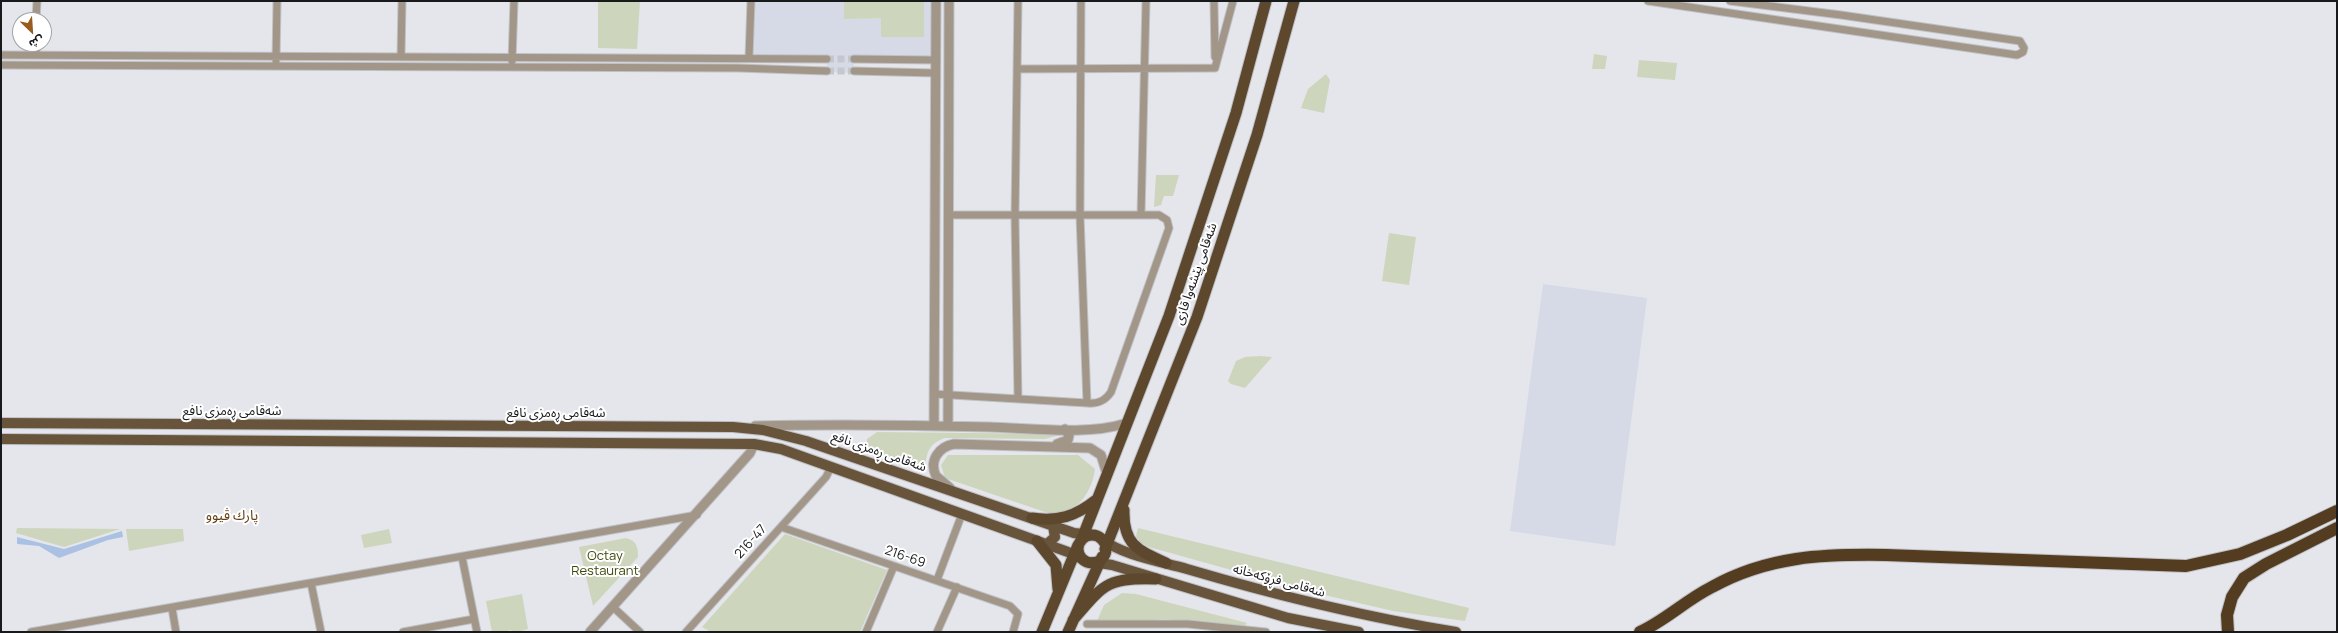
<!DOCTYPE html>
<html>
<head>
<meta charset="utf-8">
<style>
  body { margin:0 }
  #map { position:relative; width:2338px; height:633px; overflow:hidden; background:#e4e6ec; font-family:Manrope,"Noto Sans Arabic",sans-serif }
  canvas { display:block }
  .frame { position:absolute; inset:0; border:2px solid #18191b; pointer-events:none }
  .north { position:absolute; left:12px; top:12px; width:40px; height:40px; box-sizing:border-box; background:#fff; border:1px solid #a3a3a4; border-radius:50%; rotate:155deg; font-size:11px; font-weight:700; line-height:16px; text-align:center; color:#18191b }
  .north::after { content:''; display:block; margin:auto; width:14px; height:18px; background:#985c1e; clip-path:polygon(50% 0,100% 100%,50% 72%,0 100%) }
</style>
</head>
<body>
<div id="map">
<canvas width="2338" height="633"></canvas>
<div class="frame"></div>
<div class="north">ش</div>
</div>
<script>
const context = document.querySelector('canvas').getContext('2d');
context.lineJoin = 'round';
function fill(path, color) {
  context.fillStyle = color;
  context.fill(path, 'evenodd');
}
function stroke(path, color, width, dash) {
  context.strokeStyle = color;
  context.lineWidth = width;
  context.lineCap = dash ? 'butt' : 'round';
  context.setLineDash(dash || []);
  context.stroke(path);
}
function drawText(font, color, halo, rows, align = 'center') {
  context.font = font + ' Manrope,"Noto Sans Arabic",sans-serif';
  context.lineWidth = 4;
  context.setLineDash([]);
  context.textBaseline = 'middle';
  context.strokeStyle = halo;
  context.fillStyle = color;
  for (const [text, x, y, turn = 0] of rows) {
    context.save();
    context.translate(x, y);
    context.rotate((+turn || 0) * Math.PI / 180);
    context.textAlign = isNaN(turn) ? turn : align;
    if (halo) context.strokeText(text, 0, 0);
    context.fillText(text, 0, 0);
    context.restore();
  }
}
const built = new Path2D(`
  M751 1H936V60L854 59 853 73 827 72V59L749 58Z
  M1543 284 1647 298 1615 546 1510 531Z`);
const green = new Path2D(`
  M598 1H640L637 49 598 48Z
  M844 1H924V37H881V18L844 19Z
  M1594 54 1607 56 1605 69H1592Z
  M1639 60 1677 63 1675 80 1637 77Z
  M1326 74 1330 80 1324 113 1301 108 1308 89Z
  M1156 175H1179L1173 196H1164L1161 205 1154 207Z
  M1389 233 1416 237 1409 285 1382 281Z
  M1260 356 1272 357 1245 388 1231 384 1228 381 1236 361 1245 357Z
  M877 432 1063 434 1045 439 945 438C929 443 925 454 926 470L873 451 867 445V439Z
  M948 455H1078L1095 469C1092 493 1075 518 1048 513L945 478 941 465Z
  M17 528 120 529 64 547 16 533Z
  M1138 528 1469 608 1465 621 1393 611 1303 590 1149 547 1140 542 1136 536Z
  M126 529H183L184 541 129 551Z
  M389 529 392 543 364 548 361 535Z
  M785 534 887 570 860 632H711L702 627Z
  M626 538C637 541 638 547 638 557L593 606 579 547Z
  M1122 593 1136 594 1247 623 1243 628 1165 619 1119 623 1097 621 1104 605Z
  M522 594 528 629 517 632 509 630 507 632H492L486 601Z`);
const water = new Path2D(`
  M122 531 123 537 108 540 59 558 39 546 17 544V537L64 549Z`);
const minorTunnel = new Path2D(`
  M827 59H854
  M827 71H854`);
const minor = new Path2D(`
  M1018 1 1015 217 1018 399
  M1081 1 1080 216 1087 403
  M1214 1 1215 57
  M1648 1 2017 55 2023 52 2024 48 2020 41 1841 15 1730 1
  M36 20 37 1
  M1 55 827 59
  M36 55V44
  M401 57 402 1
  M749 58 751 1
  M854 59 936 60
  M276 61 277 1
  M512 61 514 1
  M1 65 738 68 827 71
  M1215 68 1233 1
  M1017 69 1215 68
  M854 71 935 73
  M1141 215 1146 1
  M934 394 1087 403C1098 404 1105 401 1111 392L1169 228 1167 220 1159 215H948
  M781 527 1010 606 1018 614 1013 632
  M462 557 477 632
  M937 580 962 514
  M311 583 321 632
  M613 607 640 632
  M172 608 176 632
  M1087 624H1188L1266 632
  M31 632 697 515
  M403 632 474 619
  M686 632 826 477 831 467
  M866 632 894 566
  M937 632 957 587`);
const tertiary = new Path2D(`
  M755 426C833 424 911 425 989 427 1031 428 1087 436 1127 423
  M934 426 936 1
  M948 426 949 1
  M1057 444 1068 440 1069 436 1065 429
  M950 488 936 476C929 461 938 447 954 444L1090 448 1101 455 1107 474
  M590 632 750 453 754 444`);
const primary = new Path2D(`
  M1 423 733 427 763 430 806 441 1074 533 1093 535
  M1 439 754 444 781 449 1068 552 1084 560
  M1101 539C1125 556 1159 561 1187 569 1275 595 1365 617 1456 632
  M1047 544 1055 537 1053 526
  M1093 562 1112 565 1288 618 1359 632`);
const trunk = new Path2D(`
  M1124 510C1123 544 1137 550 1166 563
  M1032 518C1058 522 1076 516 1096 500
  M1078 549a14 14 0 1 1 28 0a14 14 0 1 1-28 0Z
  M1037 541 1056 565 1058 589
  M1081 541 1169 316 1236 113 1266 1
  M1105 549 1197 317 1257 135 1294 1
  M1073 620C1103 585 1107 577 1156 579
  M1042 632 1078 545
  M1068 632 1102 557`);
const motorway = new Path2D(`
  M1640 632C1666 620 1686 600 1712 587 1768 556 1823 554 1886 555L2186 566 2240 554 2287 535 2337 511
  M2228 632 2227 615 2232 597 2244 578 2266 564 2337 528`);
const streetNames = [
  ["شەقامی پێشەوا قازی",1196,274,-71],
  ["شەقامی ڕەمزی نافع",232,411],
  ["شەقامی ڕەمزی نافع",556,413],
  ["شەقامی ڕەمزی نافع",879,452,19],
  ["216-47",751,542,-48],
  ["216-69",905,557,19],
  ["شەقامی فڕۆکەخانە",1279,581,15]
];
const parkNames = [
  ["Octay",605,556],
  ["Restaurant",605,571]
];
const neighbourhoodNames = [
  ["پارك ڤیوو",232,516]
];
fill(built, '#d5dae6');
fill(green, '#ced5bd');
fill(water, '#aac1e3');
stroke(minorTunnel, '#c5c7cd', 7, [7, 3.5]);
stroke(minor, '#bfc1c6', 9);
stroke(tertiary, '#bfc1c6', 11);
stroke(primary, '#bfc1c6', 12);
stroke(trunk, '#bfc1c6', 13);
stroke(motorway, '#bfc1c6', 14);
stroke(minor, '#a19688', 7);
stroke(tertiary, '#a19688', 9);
stroke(primary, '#68533b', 10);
stroke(trunk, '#5e482d', 11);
stroke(motorway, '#533c1f', 12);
drawText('13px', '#18191b', '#fff', streetNames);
drawText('13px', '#3c480a', '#fff', parkNames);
drawText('14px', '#683f14', '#fff', neighbourhoodNames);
</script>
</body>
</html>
